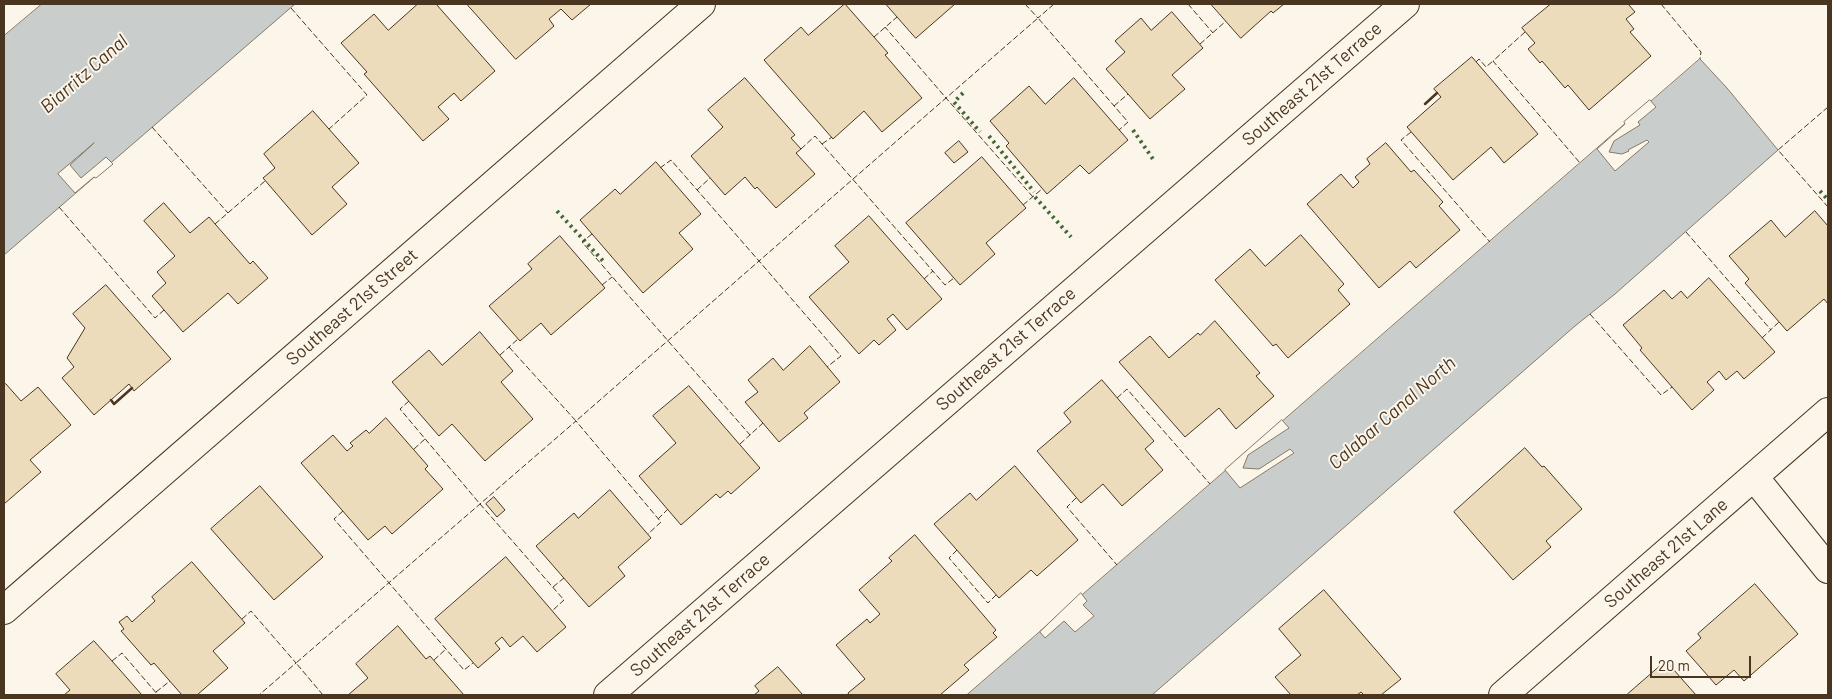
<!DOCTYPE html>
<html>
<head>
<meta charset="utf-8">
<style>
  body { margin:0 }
  #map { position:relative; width:1832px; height:699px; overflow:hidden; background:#fbf6e9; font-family:Barlow,sans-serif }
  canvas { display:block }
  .frame { position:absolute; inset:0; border:5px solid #4a3520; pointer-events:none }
  .scale { position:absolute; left:1650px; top:656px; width:101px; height:22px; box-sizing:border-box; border:2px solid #4a3520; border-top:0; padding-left:6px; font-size:15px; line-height:18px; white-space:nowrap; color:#4a3520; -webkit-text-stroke:4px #fbf6e9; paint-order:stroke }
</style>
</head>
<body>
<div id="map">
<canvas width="1832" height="699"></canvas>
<div class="frame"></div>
<div class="scale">20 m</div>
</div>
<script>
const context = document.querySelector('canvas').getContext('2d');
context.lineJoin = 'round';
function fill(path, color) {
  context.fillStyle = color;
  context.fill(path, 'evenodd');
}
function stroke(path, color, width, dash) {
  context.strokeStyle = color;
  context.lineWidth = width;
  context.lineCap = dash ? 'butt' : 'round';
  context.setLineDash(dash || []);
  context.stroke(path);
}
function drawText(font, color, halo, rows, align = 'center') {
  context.font = font + ' Barlow,sans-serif';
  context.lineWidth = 4;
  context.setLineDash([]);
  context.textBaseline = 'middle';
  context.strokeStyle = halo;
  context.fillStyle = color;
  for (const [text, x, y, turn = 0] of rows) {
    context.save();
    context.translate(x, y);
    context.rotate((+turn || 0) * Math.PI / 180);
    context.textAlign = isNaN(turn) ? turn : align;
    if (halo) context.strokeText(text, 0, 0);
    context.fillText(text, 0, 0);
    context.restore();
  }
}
const water = new Path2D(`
  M42 4H295L4 255V36Z
  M1700 59 1727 88 1778 150 1615 294 1575 326 1152 695H967Z`);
const pier = new Path2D(`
  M1650 100 1656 107 1638 122 1640 125 1614 141 1609 152 1622 154 1629 151 1628 150 1647 140 1649 142 1615 171 1597 149 1625 124 1624 122Z
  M94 143 70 165 81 178 106 157 113 164 96 178 94 177 75 193 58 174Z
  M1282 420 1289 428 1248 455 1243 468 1259 469 1290 449 1294 453 1240 488 1225 470Z
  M1081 593 1087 601 1083 605 1094 616 1075 632 1064 621 1045 638 1040 632Z`);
const building = new Path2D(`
  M418 4H436L495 71 461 101 454 93 438 107 449 119 423 141 364 74 367 72 341 43 374 14 388 30Z
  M467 4H591L572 20 561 9 549 19 554 26 516 59Z
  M845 4 888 53 885 55 922 98 882 132 864 111 833 139 764 60 801 27 808 35Z
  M886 4H955L916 38Z
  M1211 4H1284L1273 13 1271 11 1241 38Z
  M1551 4H1628L1635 12 1626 19 1634 29 1630 32 1651 56 1589 110 1568 85 1565 88 1542 61 1540 63 1528 49 1535 43 1522 28Z
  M1172 12 1203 48 1172 75 1185 89 1150 119 1106 69 1125 52 1115 41 1141 18 1151 30Z
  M1472 57 1538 134 1504 163 1491 147 1453 180 1407 127 1441 97 1434 89Z
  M745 78 795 135 791 138 801 149 796 153 815 174 776 208 757 187 755 189 745 177 725 195 691 156 723 127 708 110Z
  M1074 78 1128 140 1089 174 1080 165 1047 194 1006 146 1009 143 990 121 1029 86 1045 104Z
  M313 111 359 163 332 187 347 204 312 235 263 178 275 168 264 154Z
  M959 141 968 152 954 163 945 153Z
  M1386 143 1411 172 1414 170 1443 202 1439 206 1460 230 1416 268 1410 261 1379 288 1307 204 1341 174 1353 188 1359 182 1355 177 1370 164 1367 159Z
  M982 157 1026 208 986 243 995 254 960 285 906 223Z
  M656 162 701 214 679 233 693 249 643 293 580 220 615 189 620 194Z
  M164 203 190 233 209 217 250 264 253 261 268 278 238 304 228 293 183 332 152 296 166 283 157 272 175 256 144 221Z
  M1815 211 1828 226V304L1824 299 1787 331 1745 283 1749 279 1729 256 1771 220 1785 237Z
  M869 216 942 299 907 330 893 314 887 319 896 330 879 345 874 340 859 354 809 297 849 262 835 246Z
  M1301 235 1344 284 1338 290 1350 304 1288 358 1276 344 1273 346 1215 280 1250 249 1265 266Z
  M560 236 605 288 551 335 541 323 520 341 489 306 532 269 528 264Z
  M1709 278 1775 352 1744 379 1737 371 1726 380 1719 371 1707 382 1714 390 1692 410 1640 350 1642 348 1623 325 1664 290 1672 299 1681 291 1687 298Z
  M106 285 171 359 134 391 129 384 94 415 62 378 74 367 67 358 85 328 73 314Z
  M1215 321 1260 373 1256 376 1274 396 1236 429 1219 408 1185 437 1119 362 1150 336 1169 358 1198 333 1200 335Z
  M480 332 513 371 501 382 533 419 485 461 452 424 439 436 392 382 429 350 442 365Z
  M810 346 840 382 804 413 808 418 779 442 745 402 758 392 748 380 773 358 783 370Z
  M1102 380 1154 441 1145 449 1163 470 1122 506 1103 484 1081 503 1037 451 1071 422 1064 413Z
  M6 384 21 401 38 387 71 425 30 460 41 472 4 504V385Z
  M689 386 760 468 731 494 728 491 720 498 716 494 681 525 639 476 676 443 653 416Z
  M386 418 428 466 425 469 443 489 392 534 385 526 368 540 301 463 333 435 347 451 353 446 350 443 366 430 369 433Z
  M1525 448 1542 467 1544 466 1582 509 1546 541 1551 547 1513 580 1454 512Z
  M1015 466 1078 540 1037 576 1031 570 999 598 934 524 970 493 976 500Z
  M260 486 323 557 274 600 211 529Z
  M610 490 651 538 618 567 625 576 589 607 536 546 574 513 578 518Z
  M494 497 505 510 497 517 486 504Z
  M915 535 996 630 993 633 997 637 964 665 969 670 940 695H849L848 693 865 679 836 645 867 619 870 623 880 614 859 590 892 561 889 558Z
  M506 557 566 627 537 652 523 636 510 647 502 637 495 643 500 649 478 668 435 619Z
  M192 562 245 623 213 651 228 668 197 695H182L154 663 151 665 121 631 124 629 119 622 127 616 132 622 155 601 152 597Z
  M1755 584 1798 634 1744 681 1734 670 1716 685 1686 651 1701 638 1698 634Z
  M1324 590 1401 679 1381 695H1364L1361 692 1357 695H1291L1275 677 1301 655 1279 629Z
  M398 626 426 659 430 656 464 695H348L368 678 356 664Z
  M94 641 112 661 142 695H64L70 690 56 674Z
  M1666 661 1696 695H1629L1628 694Z
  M778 667 803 695H754L759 691 755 686Z`);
const street = new Path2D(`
  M1754 477 1828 569
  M4 610 701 4
  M608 695 1405 4
  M1503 695 1828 412`);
const hedge = new Path2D(`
  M963 93 954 102 980 132
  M1133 130 1155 162
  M989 136 1034 192
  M1820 191 1828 200
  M1035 197 1071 237
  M557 211 604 262`);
const fence = new Path2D(`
  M1025 4 1038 18 1054 4
  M1188 4 1213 33
  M1661 4 1701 52 1700 59
  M291 8 367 95 329 129
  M1525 32 1493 61 1580 163
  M874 37 897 17
  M1200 44 1226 21
  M1476 62 1479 59 1486 67 1493 61
  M1114 106 1128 94
  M1828 107 1778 150 1828 207
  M152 127 228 213
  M1411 132 1401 140 1490 242
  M822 144 832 137
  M801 149 815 136 945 285 954 278
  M660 168 671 160 759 261 946 98 885 27
  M697 190 710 178
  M1033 197 946 98 1038 18 1128 122 1119 130
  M1023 205 1042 189
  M59 207 155 318 164 310
  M215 224 265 181
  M1686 232 1771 330
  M592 234 582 242 750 435
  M924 279 933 271
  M602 285 612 277
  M1590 314 1661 395 1672 387
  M1762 338 1779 322
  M509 347 576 421 759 261 841 356 827 367
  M500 355 518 339
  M1117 398 1127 389 1210 484
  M409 401 400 409 480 504 564 600 552 611
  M740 444 763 423
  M414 449 425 439
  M1076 498 1067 507 1117 565
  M343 511 334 519 464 670 473 663
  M658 519 668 509
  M957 550 949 558 988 603 996 595
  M553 587 564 578
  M242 619 251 611 296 663 259 695
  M434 660 446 649
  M112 661 122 653 158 695
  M156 692 170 681
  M323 695 296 663 576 421 661 522 648 534`);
const wall = new Path2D(`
  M1425 104 1437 93
  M111 400 114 404 132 388`);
const streetNames = [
  ["Southeast 21st Terrace",1312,84,-41],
  ["Southeast 21st Street",352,307,-41],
  ["Southeast 21st Terrace",1006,349,-41],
  ["Southeast 21st Lane",1666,553,-41],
  ["Southeast 21st Terrace",700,615,-41]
];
const waterNames = [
  ["Biarritz Canal",84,74,-41],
  ["Calabar Canal North",1392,413,-41]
];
fill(water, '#c9cecd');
stroke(water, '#887966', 1);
fill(pier, '#fbf6e9');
stroke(pier, '#887966', 1);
fill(building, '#ecdcbc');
stroke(building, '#4a3520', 1);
stroke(street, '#4a3520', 30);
stroke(street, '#fbf6e9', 28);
stroke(hedge, '#436837', 4, [2.5, 4]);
stroke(fence, '#4a3520', 1, [6, 2.5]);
stroke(wall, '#4a3520', 2.5);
drawText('18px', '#4a3520', '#fbf6e9', streetNames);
drawText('italic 19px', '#4a3520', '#fbf6e9', waterNames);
</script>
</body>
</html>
